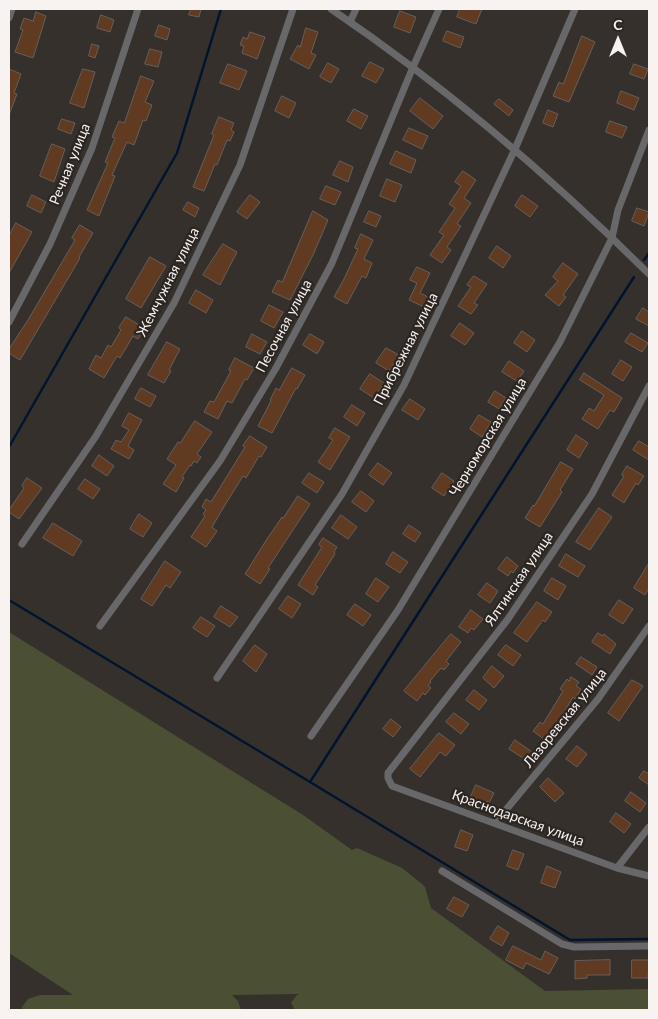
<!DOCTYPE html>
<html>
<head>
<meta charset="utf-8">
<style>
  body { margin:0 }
  #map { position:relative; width:658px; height:1019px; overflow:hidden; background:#36302c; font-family:Lato,sans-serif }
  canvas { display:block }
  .frame { position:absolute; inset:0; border:10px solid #f8f3f1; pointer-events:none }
  .north { position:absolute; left:593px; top:15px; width:50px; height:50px; -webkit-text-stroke:4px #2c2622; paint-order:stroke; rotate:0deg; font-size:14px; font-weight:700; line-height:20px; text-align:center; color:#f8f3f1 }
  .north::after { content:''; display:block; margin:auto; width:18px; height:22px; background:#f8f3f1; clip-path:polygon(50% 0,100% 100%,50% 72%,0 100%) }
</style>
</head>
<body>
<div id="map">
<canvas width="658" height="1019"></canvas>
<div class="frame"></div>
<div class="north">С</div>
</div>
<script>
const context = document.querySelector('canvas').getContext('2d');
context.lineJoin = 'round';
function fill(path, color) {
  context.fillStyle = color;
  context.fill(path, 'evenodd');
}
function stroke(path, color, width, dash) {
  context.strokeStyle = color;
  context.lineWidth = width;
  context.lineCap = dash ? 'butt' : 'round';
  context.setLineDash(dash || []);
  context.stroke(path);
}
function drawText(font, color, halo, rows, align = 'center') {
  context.font = font + ' Lato,sans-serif';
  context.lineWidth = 4.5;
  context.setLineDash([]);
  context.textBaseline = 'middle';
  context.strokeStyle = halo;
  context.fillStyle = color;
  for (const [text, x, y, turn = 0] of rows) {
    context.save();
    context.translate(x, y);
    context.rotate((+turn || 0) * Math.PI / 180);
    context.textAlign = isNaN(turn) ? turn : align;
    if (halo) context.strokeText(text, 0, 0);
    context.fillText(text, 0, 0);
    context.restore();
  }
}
const green = new Path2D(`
  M9 632 303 815 352 850 357 848 402 868 422 884 425 887 431 908 545 991 649 989V1010H295L291 1003 296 996 299 994 232 995 238 1001 241 1010H23L22 1007 28 999 40 995H73L9 953Z`);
const stream = new Path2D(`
  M644 260 649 253
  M9 447 177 153 221 9
  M9 600 310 782 634 277
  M310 782 570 940 649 939`);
const building = new Path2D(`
  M191 9H201L199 17 189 15Z
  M460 9H482L476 24 457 17Z
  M400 11 416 17 410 33 394 27Z
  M36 12 46 16 33 58 15 52 23 30 20 29 24 18 33 21Z
  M101 15 114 20 110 32 97 28Z
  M159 25 170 29 167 40 155 36Z
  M306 28 318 32 311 53 316 55 309 69 290 59 298 45 300 47Z
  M447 31 464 37 460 48 443 41Z
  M250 32 265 37 257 59 242 53 244 46 240 45 243 37 247 39Z
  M582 36 595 42 569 102 553 96 559 82 563 84Z
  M92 44 99 46 95 58 89 56Z
  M150 49 162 52 158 67 145 64Z
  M370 62 384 69 376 83 362 76Z
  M328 63 339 69 331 83 320 77Z
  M228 64 247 71 239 90 220 83Z
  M634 64 648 69 644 79 630 74Z
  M9 69 21 74 14 93 17 94 9 115Z
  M83 69 95 72 84 108 70 103Z
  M141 76 154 81 145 102 152 105 146 121 143 120 134 145 127 142 112 175 115 176 99 216 87 210 108 163 105 162 115 138 112 137 119 121 124 123Z
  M621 91 639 98 634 110 617 103Z
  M282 96 296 103 289 118 275 111Z
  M420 98 443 116 433 129 410 111Z
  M499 99 513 110 509 116 494 104Z
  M354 109 368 116 361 129 347 121Z
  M548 110 558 114 553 127 543 123Z
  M219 117 234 123 231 130 234 132 230 141 227 140 217 165 215 164 204 191 193 187 214 135 212 134Z
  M62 119 75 123 71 134 58 129Z
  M610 121 627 127 622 138 606 132Z
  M409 128 428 136 422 149 403 140Z
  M52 144 65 149 54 182 40 176Z
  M396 151 416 160 411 173 390 164Z
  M340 161 353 167 348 182 333 175Z
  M463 171 476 180 464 198 471 203 457 224 461 226 447 247 451 250 442 263 430 255 444 235 439 232 455 208 449 204 461 186 455 182Z
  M387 179 402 185 395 202 380 196Z
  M326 186 341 192 335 205 320 199Z
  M32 195 46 202 41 213 27 206Z
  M250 195 260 202 247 219 237 212Z
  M522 195 538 206 530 217 515 206Z
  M188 202 199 208 195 217 183 210Z
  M637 208 649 212 644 226 632 221Z
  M313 211 328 220 313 255 290 300 272 292 278 280 282 282Z
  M369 211 381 216 376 227 364 222Z
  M16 223 32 232 9 273V236Z
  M80 225 93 233 79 257 80 258 20 360 9 353V349L28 320 75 240 72 238Z
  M361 234 373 240 364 259 372 263 366 278 362 276 347 304 334 297 344 279 358 249 355 248Z
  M223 244 237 252 220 285 203 275Z
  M497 246 511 256 503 268 489 258Z
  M150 257 166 266 141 308 126 299Z
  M563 263 578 274 563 295 566 297 559 306 545 295 558 281 553 277Z
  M417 267 430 273 420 293 428 297 424 307 409 300 417 283 410 280Z
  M474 276 487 284 474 303 478 305 471 314 458 306 471 287 467 285Z
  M196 290 213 300 206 313 189 303Z
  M269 305 283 312 274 328 261 321Z
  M643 308 649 312V326L636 319Z
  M126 317 139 325 137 329 142 332 138 339 133 336 120 358 117 356 104 378 89 369 96 355 101 358 108 345 111 347 121 330 119 328Z
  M460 323 474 333 465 345 451 336Z
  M522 331 535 340 527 352 514 343Z
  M631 333 648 343 642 352 625 342Z
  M252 334 267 342 260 354 246 347Z
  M310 334 324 342 317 354 303 345Z
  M167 342 180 349 169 370 171 371 164 383 148 375Z
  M386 348 399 355 389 371 376 363Z
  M235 358 254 368 247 380 245 379 232 403 227 401 218 419 204 412 210 401 214 402 231 371 229 370Z
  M621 360 632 367 623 381 612 374Z
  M509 361 524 371 517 381 502 372Z
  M292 368 305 375 297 389 296 388 272 433 258 426 271 401 270 400 276 388 279 390Z
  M584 373 622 398 614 412 610 410 598 429 582 419 589 408 594 411 604 395 580 380Z
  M370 374 384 383 374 398 360 389Z
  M141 388 156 396 150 407 135 399Z
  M495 391 506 398 499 409 488 402Z
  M410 399 425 409 418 420 402 410Z
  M352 405 365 413 357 426 344 417Z
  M129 413 142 420 129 444 128 446 134 450 129 459 111 449 116 440 121 442 129 430 122 426Z
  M479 415 491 422 482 437 470 429Z
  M195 421 212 432 197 454 201 457 197 463 194 461 191 466 190 465 182 477 184 478 176 492 163 484 176 465 167 459 178 442 180 443Z
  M335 428 350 437 330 470 318 462 333 440 329 438Z
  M576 435 588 443 579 458 567 450Z
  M250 436 267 447 261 457 259 456 246 478 243 476 225 505 212 527 217 531 206 547 191 537 205 516 203 514 206 510 202 507 206 499 211 502 245 447 243 446Z
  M639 441 649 447V460L633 450Z
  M99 455 114 466 107 476 92 466Z
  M561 462 573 469 560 490 562 492 540 527 525 518 533 505 534 506Z
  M378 463 392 473 383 485 369 475Z
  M627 466 644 476 638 485 636 483 624 503 612 495 624 476 622 475Z
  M309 473 324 482 317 493 302 483Z
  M442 473 454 481 444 496 432 488Z
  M27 478 42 488 19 519 9 512V510L24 488 22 486Z
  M85 479 100 489 93 499 78 489Z
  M361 491 374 501 366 512 352 502Z
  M298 496 310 504 268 568 270 569 260 584 245 574 267 539 282 517 283 518Z
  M599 508 612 517 590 550 576 542Z
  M139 514 152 523 143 537 130 529Z
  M341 515 357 527 348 539 332 528Z
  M53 523 82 541 73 556 43 538Z
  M409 525 421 533 415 542 403 534Z
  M323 538 337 547 334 552 335 554 315 585 318 587 313 595 298 585 322 547 319 545Z
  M393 552 408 562 400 573 386 564Z
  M566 554 585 566 578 577 559 566Z
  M507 557 518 566 513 573 511 571 508 576 498 569Z
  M165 561 181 572 170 588 166 585 152 606 141 599Z
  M649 563V588L645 595 634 588Z
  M376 578 389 587 378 602 366 594Z
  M552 578 566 586 558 600 544 591Z
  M487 583 498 591 490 603 478 595Z
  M288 596 301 604 292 618 279 609Z
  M619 600 633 609 623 624 609 615Z
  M537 602 552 612 545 622 543 620 527 642 514 633Z
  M355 604 371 615 363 626 347 615Z
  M221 606 238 617 230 627 214 617Z
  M471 610 483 619 474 630 471 628 468 633 459 627Z
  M201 617 215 626 207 637 193 628Z
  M598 633 603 636 604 634 616 644 610 654 592 642Z
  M451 634 461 642 446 661 449 664 444 670 441 668 430 681 431 682 428 686 431 688 425 695 423 693 417 701 404 691Z
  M255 645 267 654 256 672 243 661Z
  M506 645 521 655 513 666 498 655Z
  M581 657 597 667 592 675 576 664Z
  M492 666 504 676 494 688 483 678Z
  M571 677 579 682 576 686 581 689 575 699 573 697 557 724 545 740 533 731 540 722 543 724 563 691 560 689 567 679 569 681Z
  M632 680 643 686 619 721 608 713Z
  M474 690 487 700 479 710 466 700Z
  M454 713 469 724 461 734 446 722Z
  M391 719 401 727 393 737 383 729Z
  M439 733 455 745 446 756 440 752 420 777 410 769Z
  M515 740 532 752 526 760 509 749Z
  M577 746 587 754 577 767 566 759Z
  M644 771 649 774V785L639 778Z
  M548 778 564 793 555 802 540 787Z
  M476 785 494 793 489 803 487 801 484 807 469 801Z
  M631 792 646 803 640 812 625 801Z
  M616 813 631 824 624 833 610 822Z
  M461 830 473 835 467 851 455 847Z
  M513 850 524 854 518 870 507 866Z
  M547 866 561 872 555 888 541 883Z
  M454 897 469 905 462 917 447 909Z
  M498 926 509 933 502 946 490 939Z
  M513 946 541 960 545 951 558 958 549 974 526 963 523 969 506 960Z
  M610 960V975H587V978L575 979V961Z
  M632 960H649L648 978H632Z`);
const street = new Path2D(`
  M331 9C445 86 551 177 649 274
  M9 18 12 9
  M350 22 356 9
  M9 322 50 244 92 148 138 9
  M649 386 592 494 508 619 388 773V778L392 786 617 868 649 876
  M22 544 96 436 174 303 240 165 293 9
  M100 626 220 461 276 368 332 263 413 67 439 9
  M217 678 342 494 404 385 515 149 575 9
  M311 736 398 610 560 342 612 238 618 210 649 130
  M495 823 598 699 649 626
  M617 868 649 827
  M442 871 562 944 574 947 649 946`);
const streetNames = [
  ["Речная улица",70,164,-68],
  ["Жемчужная улица",168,282,-63],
  ["Песочная улица",284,326,-62],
  ["Прибрежная улица",406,349,-63],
  ["Черноморская улица",488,437,-59],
  ["Ялтинская улица",519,579,-56],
  ["Лазоревская улица",565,718,-51],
  ["Краснодарская улица",518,818,20]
];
fill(green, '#4b5034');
stroke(stream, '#001430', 2.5);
fill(building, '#603b21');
stroke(building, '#665f5b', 1);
stroke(street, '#68686b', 7);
drawText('14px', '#f8f3f1', '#2c2622', streetNames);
</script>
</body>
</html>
